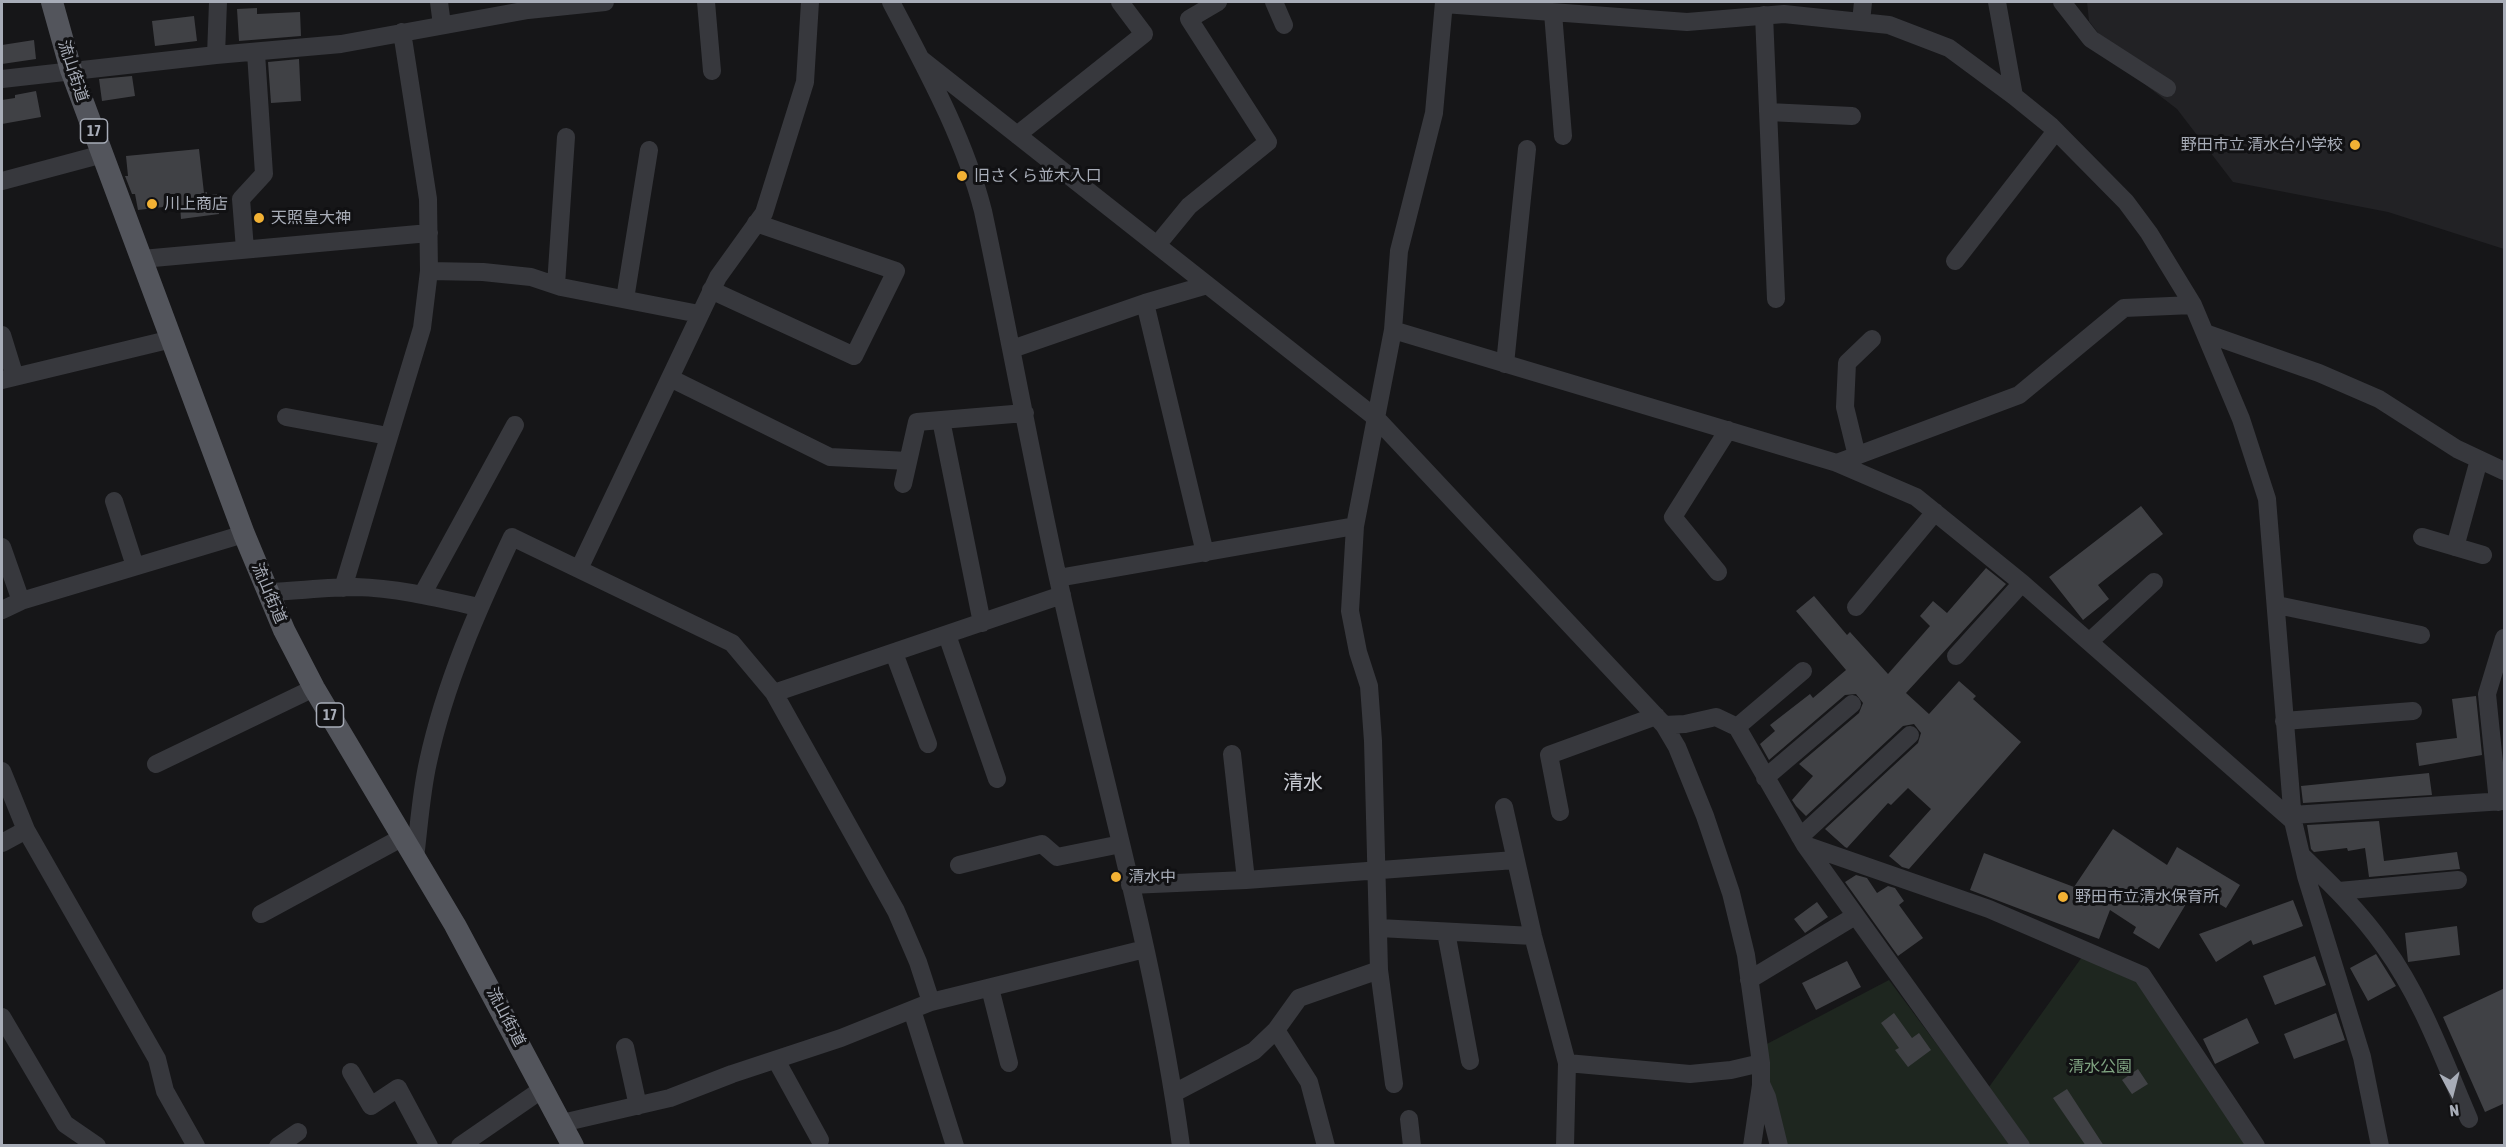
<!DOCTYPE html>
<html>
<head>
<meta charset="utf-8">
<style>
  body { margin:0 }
  #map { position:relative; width:2506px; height:1147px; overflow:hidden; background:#161618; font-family:"Asap Condensed",sans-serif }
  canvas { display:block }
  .frame { position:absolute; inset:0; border:3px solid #a8adb8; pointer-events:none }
  .north { position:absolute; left:2422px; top:1063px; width:60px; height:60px; -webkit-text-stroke:4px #111113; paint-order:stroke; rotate:173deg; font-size:16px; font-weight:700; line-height:24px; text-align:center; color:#a8adb8 }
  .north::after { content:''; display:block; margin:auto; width:21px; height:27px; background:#a8adb8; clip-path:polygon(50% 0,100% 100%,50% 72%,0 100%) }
</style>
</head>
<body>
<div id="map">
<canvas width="2506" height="1147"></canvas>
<div class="frame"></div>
<div class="north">N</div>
</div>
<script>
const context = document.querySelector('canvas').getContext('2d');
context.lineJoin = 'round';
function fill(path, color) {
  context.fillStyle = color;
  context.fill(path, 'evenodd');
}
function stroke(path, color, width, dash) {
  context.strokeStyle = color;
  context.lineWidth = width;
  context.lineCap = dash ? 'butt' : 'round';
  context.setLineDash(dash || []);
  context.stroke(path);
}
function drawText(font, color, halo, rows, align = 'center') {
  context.font = font + ' "Asap Condensed","Noto Sans JP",sans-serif';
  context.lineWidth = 6;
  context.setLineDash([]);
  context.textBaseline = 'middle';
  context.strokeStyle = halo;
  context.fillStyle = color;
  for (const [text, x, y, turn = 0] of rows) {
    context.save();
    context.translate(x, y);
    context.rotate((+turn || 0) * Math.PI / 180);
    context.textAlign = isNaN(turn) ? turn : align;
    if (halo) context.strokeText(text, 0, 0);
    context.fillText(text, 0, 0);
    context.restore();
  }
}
const built = new Path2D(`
  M2087 2H2504V249L2388 212 2233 182 2177 109 2125 69 2089 21Z`);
const green = new Path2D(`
  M2082 957 2141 984 2248 1145H1782L1767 1073 1763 1046 1889 980 1979 1101Z`);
const building = new Path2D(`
  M257 8V14L300 12 301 36 239 41 237 9Z
  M194 16 197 41 155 46 152 21Z
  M34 40 36 59 2 64V45Z
  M299 59 301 101 271 103 268 62Z
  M132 76 135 96 102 101 99 79Z
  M36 91 41 117 2 124V100L15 98V95Z
  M199 149 204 193 207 192V195L217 194 219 214 181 219 180 205 138 210 135 194H132L125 176H128L126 156Z
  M2141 506 2163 534 2098 585 2109 599 2083 620 2049 577Z
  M1986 568 2006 584 1906 693 1929 714 1959 681 1976 696 1973 699 2021 742 1909 869 1902 867 1889 856 1931 809 1908 788 1891 805 1888 803 1847 848 1845 847 1825 829 1918 743 1921 733 1914 724 1903 726 1806 816 1796 806 1792 800 1813 776 1799 764 1859 713 1863 703 1856 694 1845 695 1769 760 1760 744 1775 731 1770 725 1810 694 1813 698 1846 670 1796 611 1814 596 1847 635 1850 632 1888 674 1930 626 1920 616 1933 601 1947 613Z
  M2476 696 2482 755 2419 766 2416 743 2457 738 2452 699Z
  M2429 773 2432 795 2303 803 2301 786Z
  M2379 821 2384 861 2457 852 2460 869 2369 877 2365 848 2348 851 2347 848 2314 852 2311 849 2307 825Z
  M2113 829 2167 865 2177 847 2240 885 2226 908 2195 889 2159 949 2133 933 2136 927 2110 910 2099 939 1970 890 1984 853 2074 887Z
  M1856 875 1867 878 1877 893 1888 886 1895 888 1904 901 1899 905 1923 938 1898 956 1845 882Z
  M2293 900 2303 926 2253 945 2251 940 2216 962 2199 934Z
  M1817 902 1828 917 1805 933 1794 919Z
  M2457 926 2460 955 2408 962 2405 933Z
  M2376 954 2396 986 2368 1001 2350 968Z
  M2315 956 2326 985 2275 1005 2263 976Z
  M1847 961 1861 987 1816 1010 1802 983Z
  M2505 988V1103L2485 1112 2443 1017Z
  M1894 1013 1912 1038 1919 1033 1931 1050 1908 1067 1895 1050 1899 1048 1881 1023Z
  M2336 1013 2345 1040 2294 1059 2284 1034Z
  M2247 1018 2259 1043 2215 1064 2203 1039Z
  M2138 1069 2148 1084 2132 1094 2122 1080Z
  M2067 1089 2104 1146H2086L2053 1098Z`);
const minor = new Path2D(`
  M439 2 442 25
  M706 2 712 71
  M891 2C926 69 964 137 983 211 1009 333 1031 456 1058 578 1099 767 1155 953 1181 1146
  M1274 2 1284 25
  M1997 2 2014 96
  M2062 2 2091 39 2167 88
  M1444 4 1687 22 1784 14 1889 25 1949 48 2014 96 2051 126 2126 202 2149 233 2193 305 2241 419 2267 499 2293 821 2306 876 2362 1057 2380 1146
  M1553 13 1563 136
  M1764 15 1776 299
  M1861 22 1863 2
  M216 55 218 2
  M921 59 1376 418 1664 725 1677 747 1705 816 1731 893 1746 955 1761 1063V1085L1752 1146
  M2 79 216 55 341 44 528 10 605 2
  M1768 112 1852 116
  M1017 135 1144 34 1120 2
  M2 181 103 154
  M1157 245 1189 206 1268 142 1189 19 1218 2
  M245 249 241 199 264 174 256 53
  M142 259 429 233
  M1955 261 2056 131
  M429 271 483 272 531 277 561 287 699 314
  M556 285 566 137
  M711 290 854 356 896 271 756 223
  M625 299 649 150
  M1145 303 1205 553
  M1393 330 1837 463 1916 497 2022 583 2293 821
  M2205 333 2319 373 2379 399 2457 449 2504 471
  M2 335 15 377
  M1012 349 1145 303 1207 285
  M1505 364 1527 149
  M670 378 830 457 908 461
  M2 380 172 339
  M286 417 388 436
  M941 420 982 623
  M1857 456 1845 407 1847 363 1872 339
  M1837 463 2019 395 2124 308 2193 305
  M903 484 917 422 1025 413
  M114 501 135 566
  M2422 537 2483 555
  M2 547 21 601
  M2455 547 2479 460
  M579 569 718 277 764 213 805 82 810 2
  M1718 572 1673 517 1728 430
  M1058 578 1355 526
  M343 588 422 328 429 271 428 199 402 32
  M269 592C297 591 327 587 356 587 397 588 438 598 478 607
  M422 595 515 425
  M2277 605 2421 635
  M1856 607 1935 512
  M2 610 21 601 244 534
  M947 635 997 779
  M2089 642 2154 582
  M894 653 928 744
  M1956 656 2022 583
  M774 693 1062 595
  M2284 721 2413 711
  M1664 725 1685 724 1716 717 1737 727 1805 845 2021 1146
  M1737 727 1803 671
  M1232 754 1246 880
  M156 764 314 688
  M2 771 26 830 157 1059 165 1091 196 1146
  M1765 778 1852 704
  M2498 802 2487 694 2504 638
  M1504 807 1533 936 1567 1063 1565 1146
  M1560 812 1549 755 1656 716
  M2292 815 2504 801
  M1800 837 1910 735
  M2 843 26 830
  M1805 845 1989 909 2142 975 2256 1146
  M2301 855C2331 884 2360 912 2384 946 2422 998 2444 1061 2469 1119
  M415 858C419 826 421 793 428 762 445 683 478 609 512 537L732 643 774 693 896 911 918 962 931 1002
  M959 865 1042 844 1057 857 1121 844
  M1130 885 1246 880 1515 860
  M2339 891 2458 880
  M261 914 403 837
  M1379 928 1533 936
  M1446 932 1470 1061
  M1749 980 1855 916
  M990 988 1009 1063
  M912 1010 955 1146
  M2 1017 65 1124 97 1146
  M1276 1030 1309 1082 1326 1146
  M625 1047 638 1106
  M776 1060 820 1140
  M1567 1063 1690 1074 1731 1070 1761 1063
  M351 1072 371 1106 398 1088 429 1146
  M1394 1084 1379 970 1373 741 1369 686 1358 652 1350 611 1355 526 1393 330 1399 251 1434 113 1444 2
  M1762 1086 1767 1097 1779 1146
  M1174 1093 1254 1051 1276 1030 1299 998 1379 970
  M1409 1119 1412 1146
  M562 1123 670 1098 732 1074 841 1038 931 1002 1145 949
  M278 1146 298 1132
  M460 1146 544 1088`);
const major = new Path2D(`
  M52 2 71 70 244 534 284 630 314 688 455 925 573 1146`);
const markers = [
  [2355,145,6,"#f2b134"],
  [962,176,6,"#f2b134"],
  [152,204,6,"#f2b134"],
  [259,218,6,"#f2b134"],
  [1116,877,6,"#f2b134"],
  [2063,897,6,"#f2b134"]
];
const shields = [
  [94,131,27],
  [330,715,27]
];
const shieldNames = [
  ["17",94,131],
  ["17",330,715]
];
const streetNames = [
  ["流山街道",73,71,72],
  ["流山街道",269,593,67],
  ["流山街道",506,1017,62]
];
const poiNames = [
  ["野田市立 清水台小学校",2343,145,"right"],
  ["旧さくら並木入口",974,176],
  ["川上商店",164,204],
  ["天照皇大神",271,218],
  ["清水中",1128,877],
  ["野田市立清水保育所",2075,897]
];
const parkNames = [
  ["清水公園",2100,1067]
];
const quarterNames = [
  ["清水",1303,783]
];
fill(built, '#222225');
fill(green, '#1e261f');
fill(building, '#404145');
stroke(minor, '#37383d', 18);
stroke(major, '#53555c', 22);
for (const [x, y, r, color] of markers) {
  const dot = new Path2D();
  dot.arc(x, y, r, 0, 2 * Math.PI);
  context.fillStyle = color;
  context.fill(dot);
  stroke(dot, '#111113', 2);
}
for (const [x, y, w] of shields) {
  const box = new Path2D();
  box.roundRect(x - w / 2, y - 12, w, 24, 4.5);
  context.fillStyle = '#111113';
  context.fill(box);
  stroke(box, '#a8adb8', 1.5);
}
drawText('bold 15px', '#a8adb8', null, shieldNames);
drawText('16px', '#a8adb8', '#111113', streetNames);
drawText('16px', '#a8adb8', '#111113', poiNames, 'left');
drawText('16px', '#7fa381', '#111113', parkNames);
drawText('20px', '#c9ccd4', '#111113', quarterNames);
</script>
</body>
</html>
